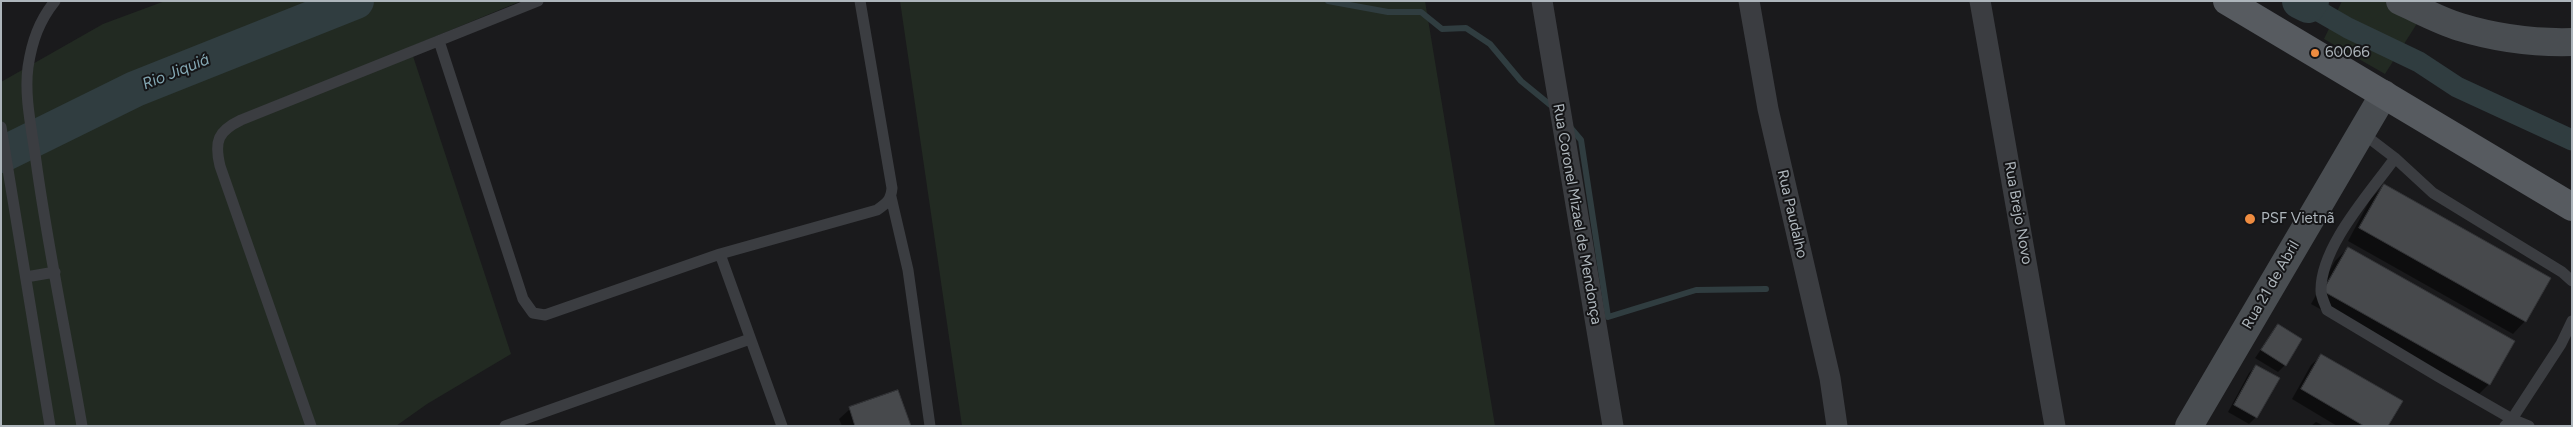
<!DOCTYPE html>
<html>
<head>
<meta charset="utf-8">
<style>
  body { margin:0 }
  #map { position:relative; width:2573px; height:427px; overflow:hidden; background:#1a1a1c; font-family:Figtree,sans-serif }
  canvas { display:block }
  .frame { position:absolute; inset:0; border:2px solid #adb5bb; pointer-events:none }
</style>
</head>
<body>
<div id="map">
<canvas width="2573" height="427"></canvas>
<div class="frame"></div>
</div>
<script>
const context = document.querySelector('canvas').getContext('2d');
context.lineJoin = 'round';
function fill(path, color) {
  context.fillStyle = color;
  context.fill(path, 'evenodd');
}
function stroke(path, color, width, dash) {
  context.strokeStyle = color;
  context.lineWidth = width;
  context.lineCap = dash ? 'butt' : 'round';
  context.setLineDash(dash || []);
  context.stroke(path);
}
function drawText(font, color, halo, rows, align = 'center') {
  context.font = font + ' Figtree,sans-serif';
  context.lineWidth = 4;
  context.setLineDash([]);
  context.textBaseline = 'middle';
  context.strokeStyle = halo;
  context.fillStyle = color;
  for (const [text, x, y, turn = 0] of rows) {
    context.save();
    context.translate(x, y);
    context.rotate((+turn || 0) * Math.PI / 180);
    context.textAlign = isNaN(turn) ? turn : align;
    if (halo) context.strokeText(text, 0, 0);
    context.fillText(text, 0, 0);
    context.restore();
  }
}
const green = new Path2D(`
  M165 1H521L410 47 511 354 427 404 396 426H1V82L103 24Z
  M900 1H1425L1495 426H962Z
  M2342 1H2394L2423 14 2385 74 2324 39Z`);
const shadow = new Path2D(`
  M2384 186 2525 321 2513 334 2348 241 2371 198Z
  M2348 248 2489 384 2477 396 2311 304 2335 261Z
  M2278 325 2285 365 2278 372 2255 358Z
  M2322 355 2387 426H2337L2292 399 2311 365Z
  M2256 366V417L2249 424 2228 412 2249 373Z
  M850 409 909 426H842L839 419Z
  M2316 422 2324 426H2311Z`);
const stream = new Path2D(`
  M1328 1 1388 12H1421L1442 29 1466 28 1490 44 1521 81 1554 108
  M1570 127 1581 140 1608 317 1696 290 1766 289`);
const canal = new Path2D(`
  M2308 5 2348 28 2419 62 2457 87 2572 140`);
const river = new Path2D(`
  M2300 1 2308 5 2311 1
  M1 155 135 89 356 1`);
const building = new Path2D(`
  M2384 184 2551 278 2526 322 2359 228Z
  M2348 247 2515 341 2490 385 2323 291Z
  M2278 324 2302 339 2286 366 2261 350Z
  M2321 354 2403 401 2388 426H2364L2301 389Z
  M2256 365 2280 378 2257 418 2234 405Z
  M898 390 911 426H855L849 407Z`);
const lane = new Path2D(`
  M55 1C39 21 32 41 28 67 24 97 32 130 36 161 48 249 67 338 82 426
  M439 41 523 299 533 313 545 315 720 254 877 210C887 203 891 200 892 188L860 1
  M1 127 50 426
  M2361 132 2395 158 2433 193 2562 272 2572 281
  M2395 158C2370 193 2320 247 2321 291 2321 297 2325 304 2327 310L2439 377 2512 419 2529 426
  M891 197 908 270 930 426
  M720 254 782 426
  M26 277 55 272
  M311 426 220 166C214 141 218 131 241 120L538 1
  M505 426 750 339
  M2505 426 2512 419 2561 344 2572 321`);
const street = new Path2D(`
  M1542 1 1613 426
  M1749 1 1768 109 1830 378 1837 426
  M1980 1 2055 426`);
const secondary = new Path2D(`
  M2400 1C2420 10 2440 21 2460 27 2496 38 2535 43 2572 42
  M2189 426 2384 94`);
const primary = new Path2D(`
  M2227 1 2572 207`);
const markers = [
  [2315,53,5,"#ee8c40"],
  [2250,219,6,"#ee8c40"]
];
const poiNames = [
  ["60066",2325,53],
  ["PSF Vietnã",2261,219]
];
const streetNames = [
  ["Rua Brejo Novo",2018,213,80],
  ["Rua Coronel Mizael de Mendonça",1577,214,80],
  ["Rua Paudalho",1792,214,77],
  ["Rua 21 de Abril",2271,285,-60]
];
const waterNames = [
  ["Rio Jiquiá",176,72,-22]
];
fill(green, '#222a22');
fill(shadow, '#0007');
stroke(stream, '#303d40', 6);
stroke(canal, '#303d40', 21);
stroke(river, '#303d40', 36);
fill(building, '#47494c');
stroke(building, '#343538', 1);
stroke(lane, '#3b3d41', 11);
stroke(street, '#3b3d41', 21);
stroke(secondary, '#494d51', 28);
stroke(primary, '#575b60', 28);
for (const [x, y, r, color] of markers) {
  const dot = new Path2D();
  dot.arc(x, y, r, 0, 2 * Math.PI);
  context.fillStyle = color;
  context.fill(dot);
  stroke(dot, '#151517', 2);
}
drawText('15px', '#adb5bb', '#151517', poiNames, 'left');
drawText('15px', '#adb5bb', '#151517', streetNames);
drawText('italic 16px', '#85a9b5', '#151517', waterNames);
</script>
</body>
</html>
